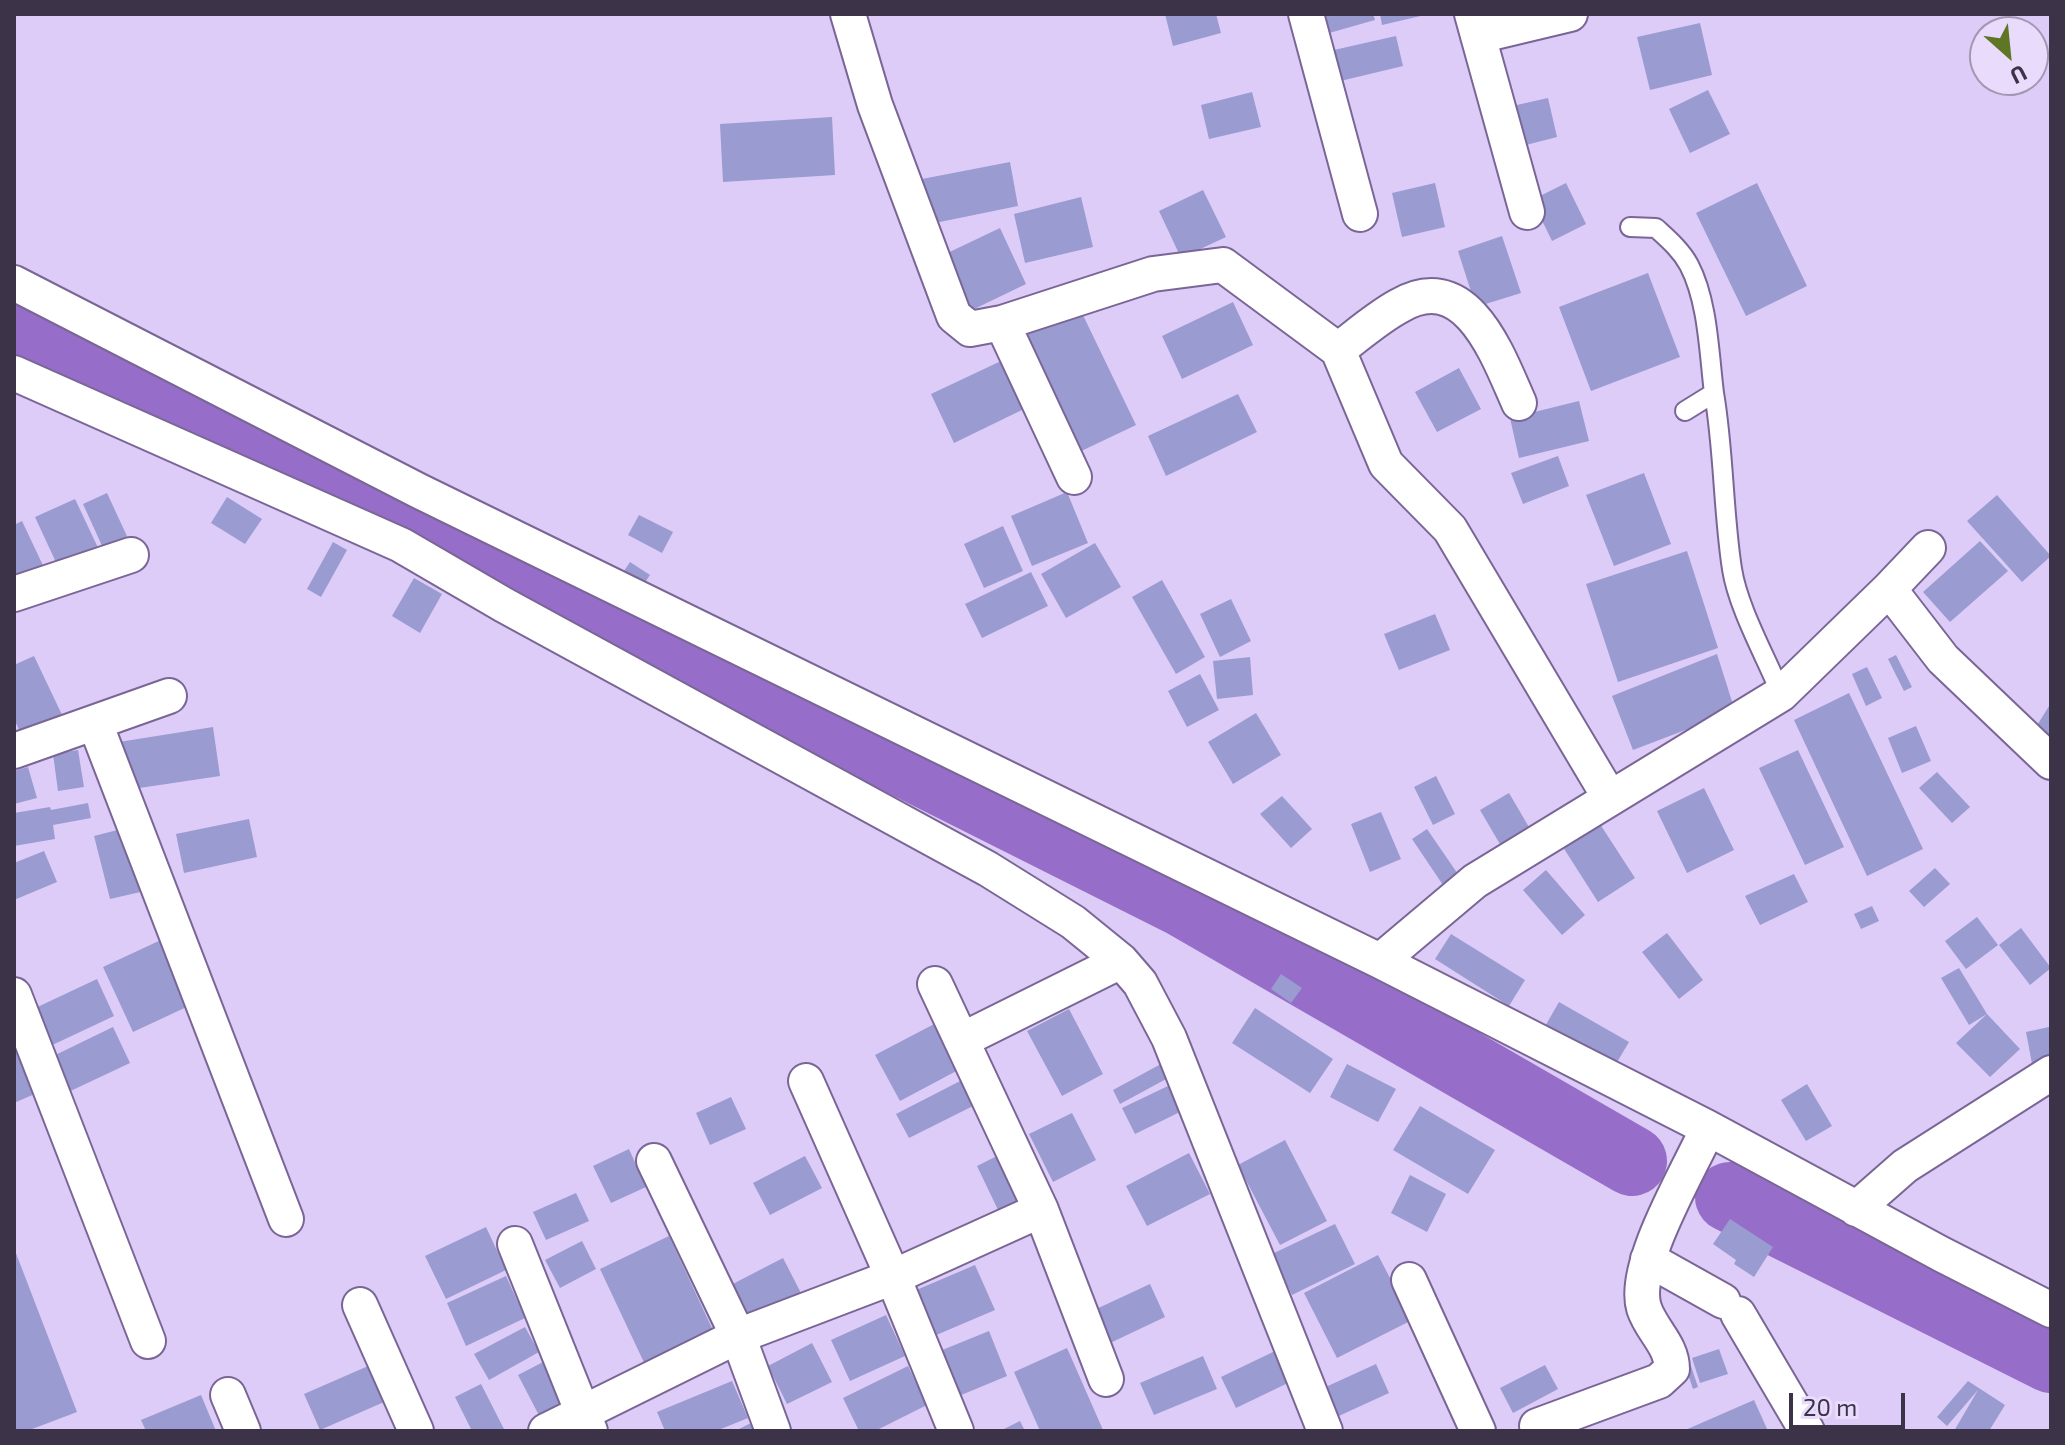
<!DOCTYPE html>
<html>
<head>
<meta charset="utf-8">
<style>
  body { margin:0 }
  #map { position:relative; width:2065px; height:1445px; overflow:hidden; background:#ddccf7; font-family:"Exo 2",sans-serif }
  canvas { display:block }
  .frame { position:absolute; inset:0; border:16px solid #3c3349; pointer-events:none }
  .north { position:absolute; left:1969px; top:16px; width:80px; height:80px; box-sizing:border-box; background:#e8dbfc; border:2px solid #a398b4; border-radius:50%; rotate:153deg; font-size:22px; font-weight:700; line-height:32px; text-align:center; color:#3c3349 }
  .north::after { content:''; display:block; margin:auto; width:28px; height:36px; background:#5f7626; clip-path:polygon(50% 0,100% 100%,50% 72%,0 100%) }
  .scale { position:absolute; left:1789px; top:1393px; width:116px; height:36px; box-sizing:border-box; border:4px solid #3c3349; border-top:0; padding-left:10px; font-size:24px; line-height:28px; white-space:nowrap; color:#3c3349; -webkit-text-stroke:6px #e8dbfc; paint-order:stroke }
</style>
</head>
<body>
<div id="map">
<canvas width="2065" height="1445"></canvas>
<div class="frame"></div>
<div class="north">U</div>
<div class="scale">20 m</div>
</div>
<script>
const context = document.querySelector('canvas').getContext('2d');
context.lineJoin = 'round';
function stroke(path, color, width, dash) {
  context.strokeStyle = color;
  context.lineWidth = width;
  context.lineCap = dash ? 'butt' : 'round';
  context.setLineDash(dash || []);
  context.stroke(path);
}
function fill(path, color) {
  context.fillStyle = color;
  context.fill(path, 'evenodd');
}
const river = new Path2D(`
  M16 324 121 369 1183 902 1632 1161
  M1730 1197 2051 1358`);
const building = new Path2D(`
  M1165 14H1216L1221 33 1173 46Z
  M1308 14H1373L1375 20 1315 37Z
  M1380 14H1425V15L1382 25Z
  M1700 23 1712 75 1650 90 1637 37Z
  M1396 36 1403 66 1332 83 1325 52Z
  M1708 90 1730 134 1690 153 1669 109Z
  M1252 92 1261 127 1209 139 1201 105Z
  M1548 98 1557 137 1518 147 1508 107Z
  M832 117 835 175 723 182 720 124Z
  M1010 162 1018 206 930 224 922 179Z
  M1435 183 1445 227 1402 237 1392 193Z
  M1566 183 1586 224 1552 241 1532 200Z
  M1757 183 1807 286 1746 316 1696 213Z
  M1203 190 1226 237 1181 258 1159 211Z
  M1081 197 1093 247 1025 263 1014 214Z
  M1000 228 1026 284 966 313 939 257Z
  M1502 236 1521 293 1476 307 1458 251Z
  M1648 273 1680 357 1591 391 1559 307Z
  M1233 302 1253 345 1182 379 1162 336Z
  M1080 309 1136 425 1075 454 1020 338Z
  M1001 361 1024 409 954 443 931 394Z
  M1459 368 1481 409 1437 432 1415 392Z
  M1238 394 1257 432 1166 476 1148 436Z
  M1579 401 1589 441 1519 458 1510 418Z
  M1558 456 1569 486 1523 504 1511 473Z
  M1644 473 1671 544 1614 566 1586 495Z
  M1067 492 1088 543 1032 566 1011 516Z
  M107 493 132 547 108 559 83 504Z
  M1997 495 2051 556 2022 582 1967 521Z
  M227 497 262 519 245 544 211 523Z
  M75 499 100 552 60 571 35 517Z
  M639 515 673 532 662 553 628 535Z
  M22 521 48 576 14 592V525Z
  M1003 526 1023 571 984 588 964 544Z
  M1980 541 2008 571 1950 622 1923 592Z
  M333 542 347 550 321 597 307 589Z
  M1095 543 1121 587 1066 618 1041 574Z
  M1687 551 1718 648 1618 682 1586 584Z
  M630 562 650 575 642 587 622 574Z
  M1031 572 1048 606 982 638 965 604Z
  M414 578 442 594 420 633 392 616Z
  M1162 580 1205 657 1176 674 1132 597Z
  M1231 599 1251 641 1220 657 1200 614Z
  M1435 614 1450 650 1399 670 1384 634Z
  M1717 654 1735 711 1633 750 1612 696Z
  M1896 655 1912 687 1904 691 1888 659Z
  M34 656 64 719 23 738 14 719V665Z
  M1250 657 1253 695 1217 699 1213 661Z
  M1867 667 1882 698 1866 706 1852 674Z
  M1200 674 1219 710 1187 727 1168 691Z
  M1849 693 1923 849 1867 876 1794 720Z
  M2051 703V752L2029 738Z
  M1256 713 1281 755 1233 784 1208 742Z
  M1916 726 1931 761 1902 773 1888 738Z
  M213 727 220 776 126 790 119 742Z
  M78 750 84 787 58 791 53 754Z
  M1798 750 1844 847 1805 865 1759 768Z
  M28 767 37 798 14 804V771Z
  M1937 772 1970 807 1952 823 1919 788Z
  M1436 776 1455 814 1433 825 1414 787Z
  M1704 788 1734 850 1687 873 1657 811Z
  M1509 793 1533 834 1504 851 1480 810Z
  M1282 796 1312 829 1291 848 1260 814Z
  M88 803 91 818 53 825 55 839 14 846V813L50 807 51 810Z
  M1381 812 1401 859 1370 872 1351 824Z
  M249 819 257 857 184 873 176 834Z
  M1598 821 1635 878 1598 902 1561 844Z
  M133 826 149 890 110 899 94 836Z
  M1427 829 1462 880 1447 891 1412 839Z
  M44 851 57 882 14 900V863Z
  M1935 868 1950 884 1924 907 1909 891Z
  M1546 870 1585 915 1562 935 1523 890Z
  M1794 874 1808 902 1760 925 1745 896Z
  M1872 906 1879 921 1861 929 1854 914Z
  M1977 917 1998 945 1966 969 1945 941Z
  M2021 928 2051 968 2030 985 1999 945Z
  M1667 933 1703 980 1679 999 1642 952Z
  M1451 934 1525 980 1509 1006 1435 959Z
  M163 939 193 1004 133 1032 103 967Z
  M1959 968 1987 1014 2020 1049 1990 1077 1956 1043 1987 1014 1969 1025 1941 978Z
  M1281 974 1302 988 1291 1003 1271 989Z
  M97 979 114 1016 46 1048 29 1011Z
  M1559 1002 1629 1042 1610 1074 1540 1035Z
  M1255 1008 1333 1059 1310 1093 1232 1043Z
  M1069 1009 1103 1074 1062 1096 1027 1031Z
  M938 1022 962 1068 900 1101 875 1055Z
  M113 1027 130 1063 62 1095 45 1060Z
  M2049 1027 2051 1064 2033 1069 2026 1032Z
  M14 1045 37 1093 14 1103Z
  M1161 1064 1168 1078 1120 1104 1113 1090Z
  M1347 1064 1396 1089 1378 1122 1330 1097Z
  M964 1079 977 1104 909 1138 896 1114Z
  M1807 1084 1832 1126 1806 1141 1781 1100Z
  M1170 1085 1182 1111 1135 1134 1122 1108Z
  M731 1097 746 1129 710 1145 696 1113Z
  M1420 1106 1495 1150 1468 1194 1393 1150Z
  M1072 1113 1096 1160 1053 1182 1029 1134Z
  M1285 1140 1327 1221 1280 1245 1238 1165Z
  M629 1149 646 1187 611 1203 593 1166Z
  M1007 1151 1028 1198 999 1212 977 1166Z
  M1189 1153 1210 1194 1147 1226 1126 1186Z
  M805 1156 822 1188 770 1215 753 1183Z
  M1410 1175 1446 1194 1427 1232 1391 1213Z
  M576 1193 589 1221 546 1240 533 1212Z
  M1730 1219 1773 1247 1754 1277 1734 1264 1736 1260 1713 1244Z
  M1335 1224 1355 1264 1292 1295 1272 1254Z
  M486 1227 506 1270 446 1299 425 1256Z
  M669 1236 717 1339 648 1371 600 1269Z
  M582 1241 596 1269 560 1288 545 1260Z
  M14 1248 77 1412 27 1431H14Z
  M1378 1255 1412 1320 1337 1358 1304 1293Z
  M783 1258 802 1295 744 1325 725 1288Z
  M975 1265 995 1310 927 1339 907 1294Z
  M506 1276 525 1318 466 1346 447 1303Z
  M1150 1284 1165 1317 1108 1344 1092 1311Z
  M886 1315 905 1356 850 1381 831 1340Z
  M525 1327 539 1352 489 1380 474 1354Z
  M989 1331 1007 1376 954 1398 935 1353Z
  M812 1343 832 1382 787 1404 768 1366Z
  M1067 1348 1103 1430 1100 1431H1040L1014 1372Z
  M1719 1349 1728 1374 1700 1383 1692 1358Z
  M1275 1351 1290 1382 1236 1408 1221 1377Z
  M1203 1356 1217 1389 1154 1415 1140 1383Z
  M545 1361 570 1409 543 1423 518 1375Z
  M375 1363 391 1399 320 1430 304 1394Z
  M1690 1363 1698 1387 1693 1389 1685 1365Z
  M1376 1364 1389 1393 1330 1420 1317 1391Z
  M1545 1365 1558 1389 1513 1413 1500 1388Z
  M908 1366 927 1405 875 1431H859L843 1398Z
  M732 1381 748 1418 716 1431H665L657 1412Z
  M1968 1381 2005 1405 1989 1431H1954L1978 1390 1947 1426 1937 1417Z
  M481 1384 505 1431H472L455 1397Z
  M201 1395 216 1431H146L141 1420Z
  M1754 1400 1768 1431H1683Z
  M1020 1421 1025 1431H1000Z
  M751 1423 755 1431H735Z`);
const lane = new Path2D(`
  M1630 227 1656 228C1668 239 1681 250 1689 265 1708 301 1709 353 1714 393L1685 411
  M1714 393C1724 451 1723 511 1732 569 1738 608 1766 657 1781 694`);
const street = new Path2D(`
  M848 14 875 105 954 316 970 329 1002 323 1153 274 1223 265 1338 350 1386 464 1450 529 1610 798
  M1306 14 1360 214
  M1472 14 1527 212
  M1478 36 1570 14
  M14 283 419 491 1380 961 1708 1128 1941 1254 2051 1310
  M1002 323 1074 477
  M1338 350C1358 335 1377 318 1399 306 1467 266 1498 356 1519 403
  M14 373 401 545 504 605 988 869 1073 922 1121 961 1140 983 1169 1038 1325 1431
  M1889 589 1928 548
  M14 594 131 555
  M95 723 286 1219
  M14 751 169 696
  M1380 961 1475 881 1781 694 1889 589 1943 659 2051 762
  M935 984 1041 1210 1106 1379
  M14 995 148 1341
  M962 1040 1121 961
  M806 1081 893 1277 956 1431
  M654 1161 738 1336 773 1431
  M1856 1209 1905 1166 2051 1073
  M515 1244 590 1431
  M1648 1259 1723 1301
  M1409 1280 1478 1431
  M360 1305 416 1431
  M1738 1314 1807 1431
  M228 1395 243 1431
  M1537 1426 1659 1381 1672 1369C1672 1345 1651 1330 1644 1308 1631 1266 1690 1169 1708 1128
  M546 1431 738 1336 893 1277 1041 1210`);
stroke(river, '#976dca', 70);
fill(building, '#9a9bd0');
stroke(lane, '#7a6696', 22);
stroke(street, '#7a6696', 38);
stroke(lane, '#fff', 18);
stroke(street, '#fff', 34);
</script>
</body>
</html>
